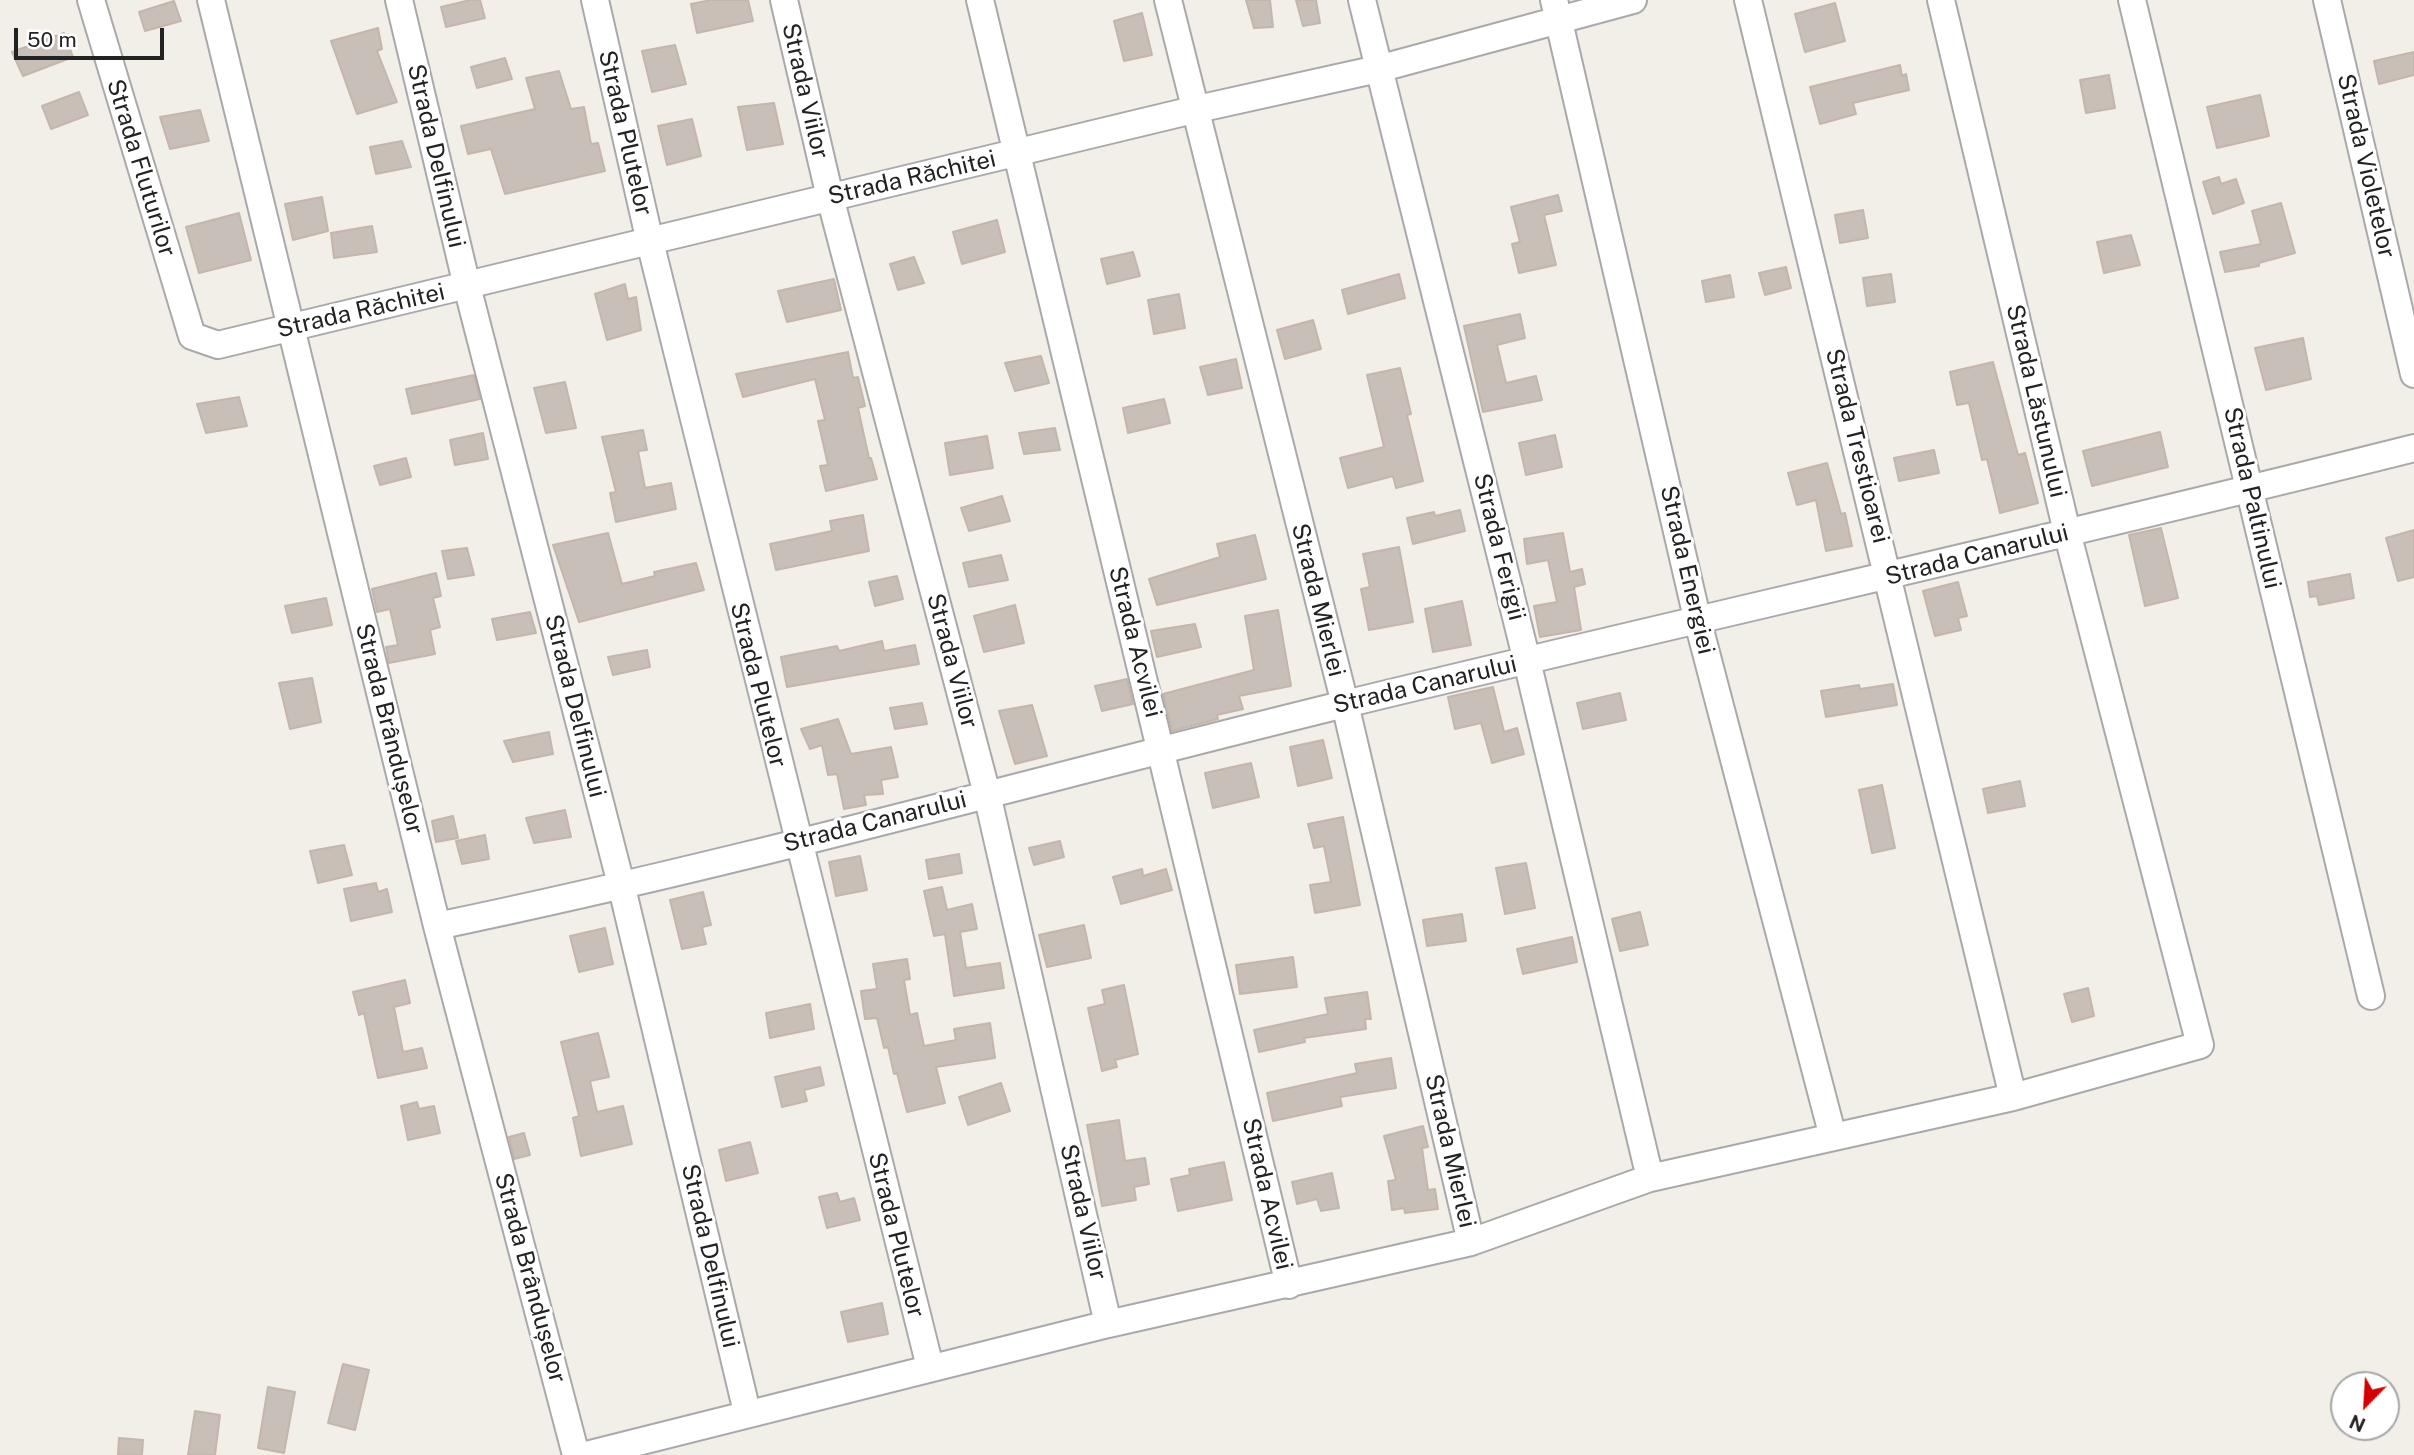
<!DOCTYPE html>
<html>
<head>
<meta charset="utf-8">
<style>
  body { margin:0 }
  #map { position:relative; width:2414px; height:1455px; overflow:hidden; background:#f2efe9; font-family:"Public Sans",sans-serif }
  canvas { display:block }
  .north { position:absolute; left:2330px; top:1371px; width:70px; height:70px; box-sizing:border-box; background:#fff; border:2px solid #a7a7a7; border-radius:50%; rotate:204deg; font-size:19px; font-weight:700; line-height:28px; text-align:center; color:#222 }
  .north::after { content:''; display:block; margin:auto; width:24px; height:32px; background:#d40000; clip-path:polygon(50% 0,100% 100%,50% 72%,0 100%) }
  .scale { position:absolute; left:14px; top:28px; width:150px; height:32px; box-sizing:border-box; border:4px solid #222; border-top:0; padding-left:9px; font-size:21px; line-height:24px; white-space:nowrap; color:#222; -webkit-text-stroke:5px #fff; paint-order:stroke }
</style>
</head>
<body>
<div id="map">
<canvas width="2414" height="1455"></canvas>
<div class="north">N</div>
<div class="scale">50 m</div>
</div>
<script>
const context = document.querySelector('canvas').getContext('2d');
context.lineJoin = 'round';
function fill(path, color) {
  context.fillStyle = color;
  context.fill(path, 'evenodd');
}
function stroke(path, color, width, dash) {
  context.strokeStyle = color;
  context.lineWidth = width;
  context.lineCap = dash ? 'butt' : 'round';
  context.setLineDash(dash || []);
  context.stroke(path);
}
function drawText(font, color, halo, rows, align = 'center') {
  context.font = font + ' "Public Sans",sans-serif';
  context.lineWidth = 6;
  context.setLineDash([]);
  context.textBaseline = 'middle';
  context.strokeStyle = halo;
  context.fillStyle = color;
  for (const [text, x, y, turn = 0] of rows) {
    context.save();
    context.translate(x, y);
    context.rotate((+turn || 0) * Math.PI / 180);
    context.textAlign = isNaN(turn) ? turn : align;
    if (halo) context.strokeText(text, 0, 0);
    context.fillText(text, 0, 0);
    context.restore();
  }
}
const building = new Path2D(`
  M470 0H480L485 18 446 27 441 7Z
  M711 0H748L753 21 697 33 691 4Z
  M1246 0H1270L1273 27 1254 28Z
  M1296 0H1316L1320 23 1303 26Z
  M174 1 181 21 145 31 139 12Z
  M1835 3 1845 41 1805 52 1795 14Z
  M1142 13 1152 55 1124 61 1114 21Z
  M378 28 382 49 377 51 397 102 357 114 331 41Z
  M64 33 73 57 23 76 12 52Z
  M675 45 686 84 652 92 642 51Z
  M2414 52V75L2379 84 2374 61Z
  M505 58 512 79 477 88 471 67Z
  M1900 65 1902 76 1906 74 1909 90 1853 103 1856 114 1820 124 1810 87Z
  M559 71 571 109 584 107 591 144 598 143 605 171 505 194 491 149 468 154 461 126 535 109 526 78Z
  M2109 75 2115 108 2086 113 2080 80Z
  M79 92 88 115 51 129 42 106Z
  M2260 95 2269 136 2217 148 2207 107Z
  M774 103 783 144 747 150 738 107Z
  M200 110 209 141 170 149 160 117Z
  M692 119 701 156 667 165 658 126Z
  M402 141 411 167 376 174 370 147Z
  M2219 177 2221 184 2236 179 2244 203 2213 214 2203 182Z
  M1558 195 1562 211 1544 215 1556 265 1519 273 1512 244 1520 242 1511 207Z
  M322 197 328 231 293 240 285 204Z
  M2281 203 2295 253 2259 263V266L2225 272 2220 252 2261 244 2252 211Z
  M1863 210 1868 238 1840 243 1835 215Z
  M239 213 251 260 199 273 186 227Z
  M997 220 1005 252 962 264 953 232Z
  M372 226 377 252 334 258 331 233Z
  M2131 235 2140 265 2104 273 2097 242Z
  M1133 252 1140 276 1107 284 1101 259Z
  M914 257 924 283 898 290 890 264Z
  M1786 267 1791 288 1765 295 1759 273Z
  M1399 274 1405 298 1348 314 1342 290Z
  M1891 274 1895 302 1867 306 1863 278Z
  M1730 275 1734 297 1706 302 1702 281Z
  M834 279 841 310 787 322 778 291Z
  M625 284 628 299 636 297 641 330 607 340 595 294Z
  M1179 294 1185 328 1154 334 1148 300Z
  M1520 314 1525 338 1497 345 1506 383 1536 376 1542 400 1483 412 1464 326Z
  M1313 320 1321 349 1285 359 1277 330Z
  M2303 338 2311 379 2266 390 2255 348Z
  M848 352 853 378 858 377 865 406 858 408 869 458H871L877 479 826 491 820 466 828 465 818 421 825 420 815 379 743 397 736 374Z
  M1041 356 1049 383 1015 391 1005 363Z
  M1236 359 1242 388 1208 395 1200 367Z
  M1993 362 2018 455 2025 453 2038 503 2000 513 1987 459 1982 460 1969 403 1957 405 1950 372Z
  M1400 368 1411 414 1407 415 1423 481 1396 488 1393 476 1348 488 1340 458 1384 447 1367 375Z
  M474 375 480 399 412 414 406 389Z
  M565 382 576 428 546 433 534 388Z
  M239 397 247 426 206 433 197 404Z
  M1164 399 1170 423 1128 433 1123 408Z
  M1055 428 1060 450 1024 454 1019 433Z
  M643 430 647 450 638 451 645 488 671 483 676 509 616 522 610 493 616 492 602 437Z
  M2160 432 2168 467 2092 486 2083 451Z
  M483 433 488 459 455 465 450 440Z
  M1555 435 1562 467 1526 475 1519 443Z
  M987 436 993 468 950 475 945 443Z
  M1934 450 1939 473 1899 481 1894 458Z
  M406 458 411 477 380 485 374 466Z
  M1827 463 1841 514 1845 513 1852 546 1826 551 1816 500 1797 505 1788 473Z
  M1002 496 1010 521 969 531 961 508Z
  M1460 510 1465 531 1413 544 1407 518 1434 512 1435 516Z
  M863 515 869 551 776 570 770 544 832 531 830 521Z
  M2161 528 2178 598 2145 606 2129 535Z
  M2414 530V577L2398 581 2386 538Z
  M608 533 622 584 655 576 654 572 696 563 704 590 579 622 553 545Z
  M1563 533 1570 572 1582 569 1585 584 1574 587 1581 630 1540 637 1534 606 1557 602 1548 560 1527 564 1524 539Z
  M1255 535 1266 579 1157 605 1149 579 1220 557 1217 544Z
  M1399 547 1413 622 1369 630 1361 589 1370 587 1363 554Z
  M467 548 474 575 448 579 442 551Z
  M1001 555 1008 580 969 587 963 563Z
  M436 573 441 596 433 598 440 627 430 630 435 654 389 663 386 647 398 645 390 609 377 612 372 589Z
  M2350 574 2354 598 2319 605 2317 596 2310 597 2308 582Z
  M897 576 903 599 875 606 869 582Z
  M1958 582 1967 616 1958 618 1961 630 1935 636 1923 591Z
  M326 598 332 625 292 633 285 606Z
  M1462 601 1471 645 1433 652 1425 609Z
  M1015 605 1024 643 984 652 974 616Z
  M1278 610 1291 686 1239 696 1243 709 1217 715 1218 719 1172 731 1163 694 1254 670 1245 616Z
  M530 612 536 633 497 640 492 619Z
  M1195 624 1201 647 1157 657 1151 631Z
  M882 641 884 651 915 645 919 664 787 687 781 657 837 646 839 651Z
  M647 650 650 667 613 675 608 657Z
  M312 678 321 722 290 729 279 683Z
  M1127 679 1133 704 1102 711 1095 686Z
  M1893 684 1897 705 1826 717 1821 691 1859 685 1860 689Z
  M1493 687 1504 732 1517 728 1524 754 1492 763 1481 723 1455 729 1448 697Z
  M1620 693 1626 720 1583 729 1577 703Z
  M922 703 927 724 895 729 890 708Z
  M1032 705 1047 756 1015 764 999 711Z
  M838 719 851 754 891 747 898 777 881 780 883 794 864 795 866 805 844 809 837 774 828 775 822 745 810 749 801 729Z
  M549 732 553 754 513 762 504 741Z
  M1323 740 1332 778 1298 786 1290 747Z
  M1251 763 1259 797 1213 808 1205 773Z
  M2020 781 2025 806 1988 813 1983 789Z
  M1882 785 1895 848 1872 853 1859 790Z
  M565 810 571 837 534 843 526 818Z
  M453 816 458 838 436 842 432 821Z
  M1343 817 1360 905 1315 913 1310 885 1331 882 1324 846 1314 848 1308 824Z
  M485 835 489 859 462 864 456 841Z
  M1060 841 1064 857 1034 865 1029 848Z
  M344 845 352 875 318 883 310 851Z
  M959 854 962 873 929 879 926 860Z
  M860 856 867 890 836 896 829 862Z
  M1526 863 1535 908 1505 914 1496 868Z
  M1142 869 1143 876 1166 869 1172 890 1121 904 1113 877Z
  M376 883 378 892 387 889 392 912 351 921 344 889Z
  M942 887 947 910 972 904 977 929 960 932 966 968 1000 963 1004 988 954 996 945 934 934 936 924 891Z
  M703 892 711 925 702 927 706 944 682 949 670 900Z
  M1640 912 1648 945 1620 951 1612 919Z
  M1462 914 1466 941 1427 946 1423 920Z
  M1084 925 1091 958 1047 967 1039 935Z
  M605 928 613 964 579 972 570 936Z
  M1572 937 1577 962 1523 974 1517 949Z
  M1293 957 1297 987 1240 994 1236 965Z
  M907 959 910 979 904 980 910 1015 917 1013 924 1046 956 1040 954 1029 990 1023 995 1058 936 1067 945 1103 907 1112 897 1073 894 1074 888 1047 884 1048 877 1018 865 1019 861 991 877 989 873 964Z
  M405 980 410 1003 394 1007 403 1052 422 1048 427 1068 378 1078 364 1013 359 1015 353 992Z
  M1124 985 1138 1054 1115 1060 1117 1067 1102 1071 1088 1008 1105 1004 1102 990Z
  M2088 988 2094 1016 2072 1022 2064 994Z
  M1367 992 1371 1019H1365L1366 1029 1304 1038 1305 1042 1259 1052 1254 1030 1328 1014 1325 998Z
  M810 1004 814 1029 770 1038 766 1013Z
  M598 1033 609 1077 590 1081 597 1112 623 1106 632 1144 581 1156 573 1118 579 1116 561 1042Z
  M1391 1058 1396 1088 1340 1097 1342 1106 1273 1121 1267 1093 1357 1073 1355 1064Z
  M820 1067 824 1085 804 1090 807 1101 782 1107 775 1077Z
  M1001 1083 1010 1111 968 1125 959 1097Z
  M417 1102 419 1109 434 1106 440 1133 408 1140 401 1106Z
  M1119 1120 1125 1161 1145 1158 1149 1184 1134 1187 1136 1200 1102 1206 1087 1125Z
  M1423 1126 1428 1147 1422 1148 1428 1190 1435 1189 1438 1209 1405 1213 1404 1208 1392 1210 1388 1181 1396 1180 1384 1136Z
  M524 1133 530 1155 514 1159 509 1137Z
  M750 1142 758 1173 726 1181 719 1150Z
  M1224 1162 1232 1200 1178 1211 1171 1179 1190 1175 1189 1169Z
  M1332 1173 1339 1208 1321 1211 1317 1199 1297 1204 1292 1182Z
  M837 1193 840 1202 854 1198 860 1220 827 1228 819 1197Z
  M882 1303 888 1334 848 1342 841 1312Z
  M343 1364 369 1370 355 1430 328 1423Z
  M268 1387 295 1392 284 1453 258 1448Z
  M195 1411 220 1415 215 1455H188Z
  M119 1438 143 1440 142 1455H118Z`);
const minor = new Path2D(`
  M91 0 192 336 218 345 1193 110 1378 69 1633 0
  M211 0 437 926 576 1455
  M399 0 467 286 622 888 747 1412
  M595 0 650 242 930 1367
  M784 0 830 197 987 794 1108 1324
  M980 0 1289 1285
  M1168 0 1345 704 1471 1242
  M1362 0 1527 661 1650 1178
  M1554 0 1698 622 1833 1137
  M1748 0 2013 1097
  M2132 0 2371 996
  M2327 0 2414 374
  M437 926C741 863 1040 779 1341 705 1698 618 2057 538 2414 448
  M586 1455 1108 1324 1471 1242 1650 1178 2013 1097 2200 1045 2067 532 1941 0`);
const streetNames = [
  ["Strada Viilor",805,91,77],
  ["Strada Plutelor",625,133,77],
  ["Strada Delfinului",436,156,77],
  ["Strada Violetelor",2366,166,77],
  ["Strada Fluturilor",141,168,73],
  ["Strada Răchitei",912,178,-13],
  ["Strada Răchitei",361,311,-13],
  ["Strada Lăstunului",2036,401,77],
  ["Strada Trestioarei",1857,446,76],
  ["Strada Paltinului",2252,498,77],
  ["Strada Ferigii",1499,547,76],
  ["Strada Canarului",1977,555,-14],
  ["Strada Energiei",1687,570,77],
  ["Strada Mierlei",1318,600,76],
  ["Strada Acvilei",1135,642,76],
  ["Strada Viilor",952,661,75],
  ["Strada Plutelor",758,685,76],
  ["Strada Canarului",1425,685,-13],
  ["Strada Delfinului",575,706,76],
  ["Strada Brândușelor",389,729,76],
  ["Strada Canarului",875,822,-14],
  ["Strada Mierlei",1450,1151,77],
  ["Strada Acvilei",1267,1194,77],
  ["Strada Viilor",1083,1212,77],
  ["Strada Plutelor",896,1235,76],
  ["Strada Delfinului",710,1256,77],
  ["Strada Brândușelor",530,1278,75]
];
fill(building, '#c7bfb8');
stroke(building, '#c4b6ab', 2);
stroke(minor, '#a9a9a9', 30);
stroke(minor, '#fff', 26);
drawText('24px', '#222', '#fff', streetNames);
</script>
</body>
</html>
